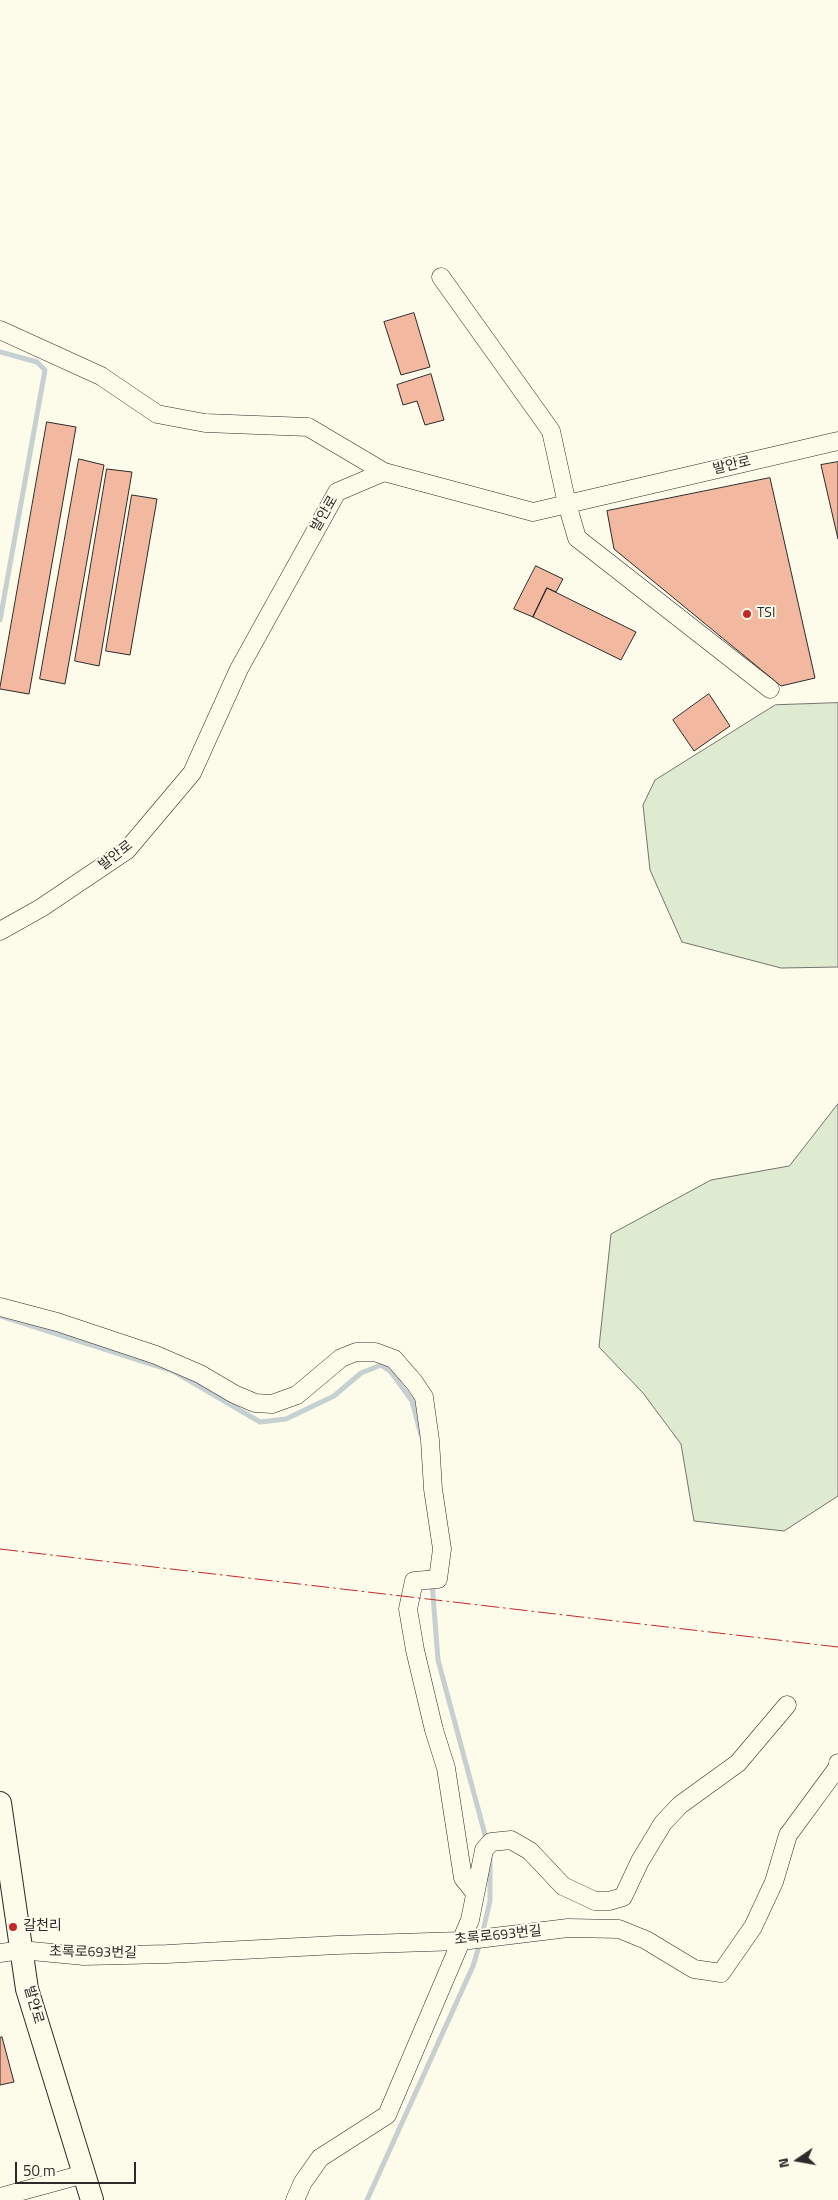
<!DOCTYPE html>
<html>
<head>
<meta charset="utf-8">
<style>
  body { margin:0 }
  #map { position:relative; width:838px; height:2200px; overflow:hidden; background:#fdfbea; font-family:"Titillium Web",sans-serif }
  canvas { display:block }
  .north { position:absolute; left:773px; top:2135px; width:50px; height:50px; -webkit-text-stroke:4px #fdfbea; paint-order:stroke; rotate:258deg; font-size:14px; font-weight:700; line-height:20px; text-align:center; color:#2b2b2b }
  .north::after { content:''; display:block; margin:auto; width:18px; height:22px; background:#2b2b2b; clip-path:polygon(50% 0,100% 100%,50% 72%,0 100%) }
  .scale { position:absolute; left:15px; top:2162px; width:121px; height:22px; box-sizing:border-box; border:2px solid #2b2b2b; border-top:0; padding-left:6px; font-size:15px; line-height:18px; white-space:nowrap; color:#2b2b2b; -webkit-text-stroke:4px #fdfbea; paint-order:stroke }
</style>
</head>
<body>
<div id="map">
<canvas width="838" height="2200"></canvas>
<div class="north">N</div>
<div class="scale">50 m</div>
</div>
<script>
const context = document.querySelector('canvas').getContext('2d');
context.lineJoin = 'round';
function fill(path, color) {
  context.fillStyle = color;
  context.fill(path, 'evenodd');
}
function stroke(path, color, width, dash) {
  context.strokeStyle = color;
  context.lineWidth = width;
  context.lineCap = dash ? 'butt' : 'round';
  context.setLineDash(dash || []);
  context.stroke(path);
}
function drawText(font, color, halo, rows, align = 'center') {
  context.font = font + ' "Titillium Web","Noto Sans KR",sans-serif';
  context.lineWidth = 4;
  context.setLineDash([]);
  context.textBaseline = 'middle';
  context.strokeStyle = halo;
  context.fillStyle = color;
  for (const [text, x, y, turn = 0] of rows) {
    context.save();
    context.translate(x, y);
    context.rotate((+turn || 0) * Math.PI / 180);
    context.textAlign = isNaN(turn) ? turn : align;
    if (halo) context.strokeText(text, 0, 0);
    context.fillText(text, 0, 0);
    context.restore();
  }
}
const green = new Path2D(`
  M838 703V967L781 968 682 942 650 870 643 805 655 780 775 705Z
  M838 1104V1496L784 1531 694 1521 681 1444 643 1393 599 1347 611 1234 711 1180 789 1166Z`);
const stream = new Path2D(`
  M0 352 37 362 45 370 0 620
  M0 1316 173 1371 260 1422 286 1419 334 1396 361 1373 381 1365 391 1372 412 1401 421 1435
  M432 1582 438 1660 487 1842
  M482 1935 490 1901V1855
  M367 2200 473 1966 480 1943`);
const building = new Path2D(`
  M414 313 430 367 401 375 384 322Z
  M431 374 444 420 425 425 417 401 403 405 397 385Z
  M47 422 76 427 29 694 0 689Z
  M79 459 104 465 65 684 40 679Z
  M838 462V539L821 465Z
  M107 469 132 472 99 666 75 661Z
  M770 478 815 678 781 686 614 549 607 511Z
  M132 495 157 499 130 655 106 651Z
  M536 566 563 579 556 592 547 588 533 617 514 609Z
  M547 588 636 632 621 660 533 617Z
  M709 694 730 726 694 751 673 720Z
  M2 2037 14 2082 0 2085V2038Z`);
const minor = new Path2D(`
  M441 277 551 431 567 504 577 538 770 689
  M0 330 101 376 157 414 205 423 308 427 384 472
  M0 931 41 908 127 850 192 773 239 669 337 492 384 472 533 512 838 441
  M0 1307 57 1322 156 1355 200 1374 234 1394 255 1403 272 1404 297 1395 341 1358 356 1352H375L394 1359 414 1382 424 1397 430 1440 433 1489 442 1549 438 1579 414 1581 408 1609 415 1650 434 1730 446 1768 463 1878 475 1893
  M0 1953 21 1950 84 1956 167 1954 337 1945 461 1941 568 1928 619 1929 646 1940 694 1969 721 1973 753 1927 774 1882 788 1835 838 1767V1763
  M0 2197 84 2174
  M295 2200 303 2182 320 2158 387 2115 470 1920 484 1850 491 1842 511 1840 530 1851 563 1886 595 1901H609L623 1897 640 1861 663 1823 680 1805 738 1763 787 1705`);
const major = new Path2D(`
  M0 1803 27 1989 92 2200`);
const power = new Path2D(`
  M0 1549 838 1647`);
const markers = [
  [747,614,5,"#c62828"],
  [13,1927,5,"#c62828"]
];
const streetNames = [
  ["발안로",732,466,-13],
  ["발안로",325,514,-60],
  ["발안로",116,856,-38],
  ["초록로693번길",498,1936,-6],
  ["초록로693번길",93,1953,1],
  ["발안로",33,2005,74]
];
const poiNames = [
  ["TSI",757,614],
  ["갈천리",23,1927]
];
fill(green, '#deebd1');
stroke(green, '#74746e', 1);
stroke(stream, '#c7d0d0', 5);
fill(building, '#f2b8a0');
stroke(building, '#2b2b2b', 1);
stroke(minor, '#2b2b2b', 19);
stroke(major, '#2b2b2b', 24);
stroke(minor, '#fdfbea', 18);
stroke(major, '#fdfbea', 22);
stroke(power, '#c62828', 1, [18, 4, 2.5, 4]);
for (const [x, y, r, color] of markers) {
  const dot = new Path2D();
  dot.arc(x, y, r, 0, 2 * Math.PI);
  context.fillStyle = color;
  context.fill(dot);
  stroke(dot, '#fdfbea', 2);
}
drawText('14px', '#2b2b2b', '#fdfbea', streetNames);
drawText('14px', '#2b2b2b', '#fdfbea', poiNames, 'left');
</script>
</body>
</html>
